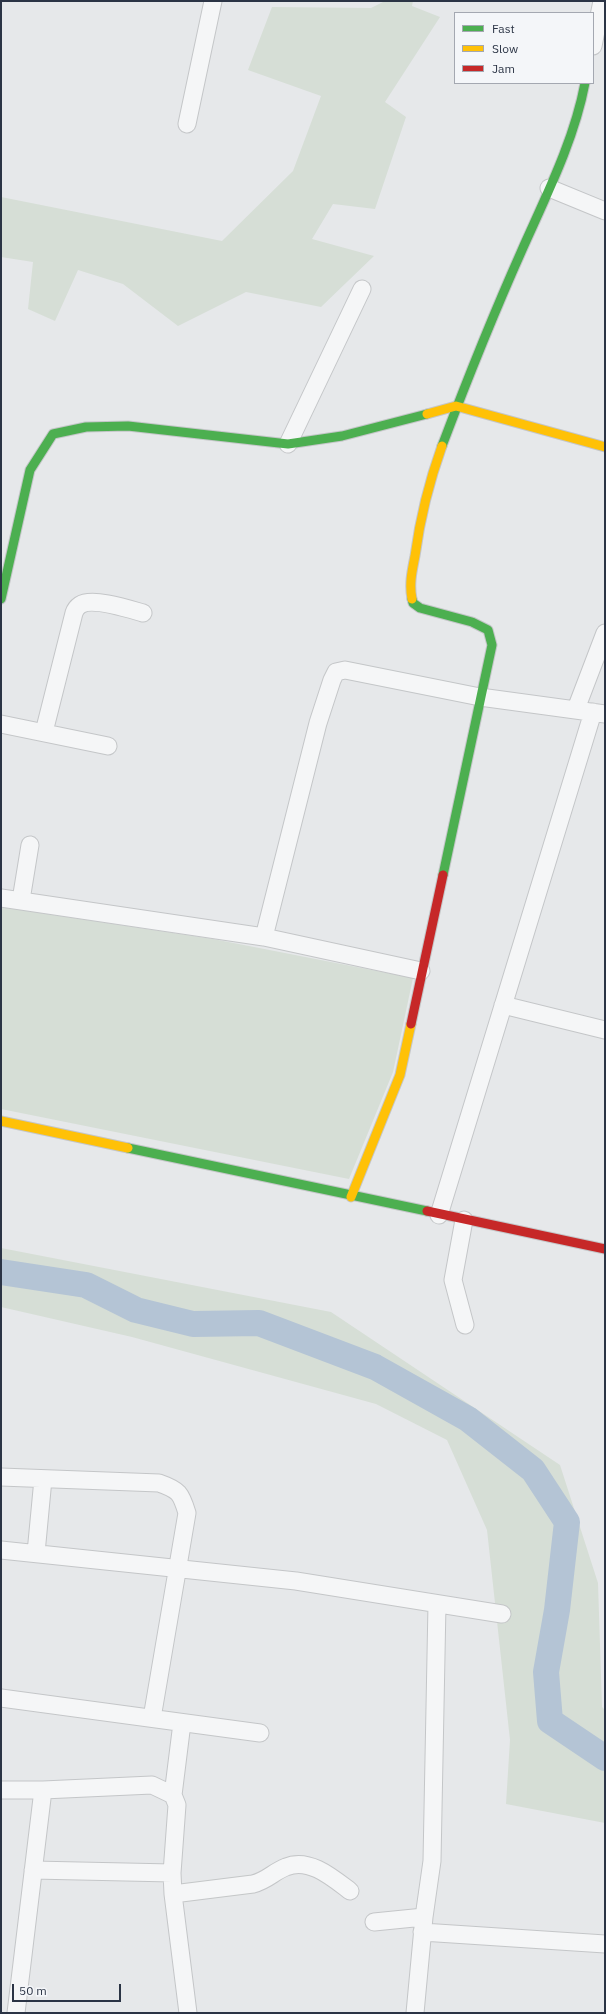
<!DOCTYPE html>
<html>
<head>
<meta charset="utf-8">
<style>
  body { margin:0 }
  #map { position:relative; width:606px; height:2014px; overflow:hidden; background:#e6e8ea; font-family:"IBM Plex Sans",sans-serif }
  canvas { display:block }
  .frame { position:absolute; inset:0; border:2px solid #2b3445; pointer-events:none }
  .legend { position:absolute; left:454px; top:12px; width:140px; height:72px; box-sizing:border-box; background:#f4f6f9; border:1px solid #a4a8b1; margin:0; padding:5px 7px; list-style:none; font-size:12px; color:#2b3445 }
  .legend li { display:flex; align-items:center; gap:8px; height:20px }
  .legend b { width:20px; border:1px solid #a4a8b1 }
  .scale { position:absolute; left:12px; top:1984px; width:109px; height:18px; box-sizing:border-box; border:2px solid #2b3445; border-top:0; padding-left:5px; font-size:12px; line-height:14px; white-space:nowrap; color:#2b3445; -webkit-text-stroke:3px #f4f6f9; paint-order:stroke }
</style>
</head>
<body>
<div id="map">
<canvas width="606" height="2014"></canvas>
<div class="frame"></div>
<ul class="legend">
<li><b style="height:5px;background:#4caf50"></b>Fast</li>
<li><b style="height:5px;background:#ffc107"></b>Slow</li>
<li><b style="height:5px;background:#c62828"></b>Jam</li>
</ul>
<div class="scale">50 m</div>
</div>
<script>
const context = document.querySelector('canvas').getContext('2d');
context.lineJoin = 'round';
function fill(path, color) {
  context.fillStyle = color;
  context.fill(path, 'evenodd');
}
function stroke(path, color, width, dash) {
  context.strokeStyle = color;
  context.lineWidth = width;
  context.lineCap = dash ? 'butt' : 'round';
  context.setLineDash(dash || []);
  context.stroke(path);
}
const green = new Path2D(`
  M385 1H413L412 6 440 17 385 102 406 117 375 209 333 204 312 239 374 256 321 307 246 292 178 326 123 284 78 270 55 321 28 309 33 262 1 257V197L222 241 293 171 321 96 248 70 272 7 371 8Z
  M1 907 213 939 413 978 393 1072 349 1179 1 1109Z
  M1 1248 331 1312 560 1465 598 1583 602 1707 605 1710V1823L506 1804 510 1740 487 1530 447 1440 376 1404 132 1337 1 1307Z`);
const river = new Path2D(`
  M1 1272 86 1285 136 1310 193 1324 259 1323 375 1367 468 1419 533 1470 567 1522 557 1610 546 1672 550 1721 605 1758`);
const street = new Path2D(`
  M593 46 602 1
  M187 124 213 1
  M549 188 605 211
  M288 444 362 289
  M576 709 605 633
  M1 724 108 746
  M44 732 74 613C75 610 77 607 80 605 92 597 129 609 143 613
  M1 898 264 937 421 971
  M21 900 30 845
  M264 937 318 723 332 680 336 672 345 670 480 697 605 714
  M503 1005 605 1030
  M439 1215 593 712
  M464 1220 453 1280 465 1325
  M1 1477 159 1483C179 1490 181 1493 187 1513L152 1718
  M1 1550 296 1581 502 1614
  M36 1553 43 1479
  M1 1698 260 1733
  M1 1790H43L152 1785 173 1795 177 1805 172 1873 173 1894 188 2013
  M173 1795 182 1723
  M33 1870 172 1873
  M173 1894 253 1884C268 1880 273 1872 286 1867 309 1857 333 1878 350 1891
  M374 1922 424 1917
  M422 1932 605 1944
  M16 2013 43 1790
  M415 2013 424 1917 432 1861 437 1604`);
const fast = new Path2D(`
  M442 446C467 380 493 315 522 250 546 196 574 141 585 83
  M1 599 30 470 53 434 86 427 128 426 288 444 342 436 427 414
  M412 599 413 603 420 608 472 622 488 630 492 645 443 875
  M128 1148 427 1211`);
const slow = new Path2D(`
  M427 414 456 406 605 447
  M412 599C409 584 412 571 415 556 420 519 429 482 442 446
  M1 1121 128 1148
  M351 1197 400 1075 411 1024`);
const jam = new Path2D(`
  M411 1024 443 875
  M427 1211 605 1249`);
fill(green, '#d6ded6');
stroke(river, '#b4c4d5', 26);
stroke(street, '#c4c6c8', 19);
stroke(fast, '#c4c6c8', 11);
stroke(slow, '#c4c6c8', 11);
stroke(jam, '#c4c6c8', 11);
stroke(street, '#f5f6f7', 17);
stroke(fast, '#4caf50', 9);
stroke(slow, '#ffc107', 9);
stroke(jam, '#c62828', 9);
</script>
</body>
</html>
